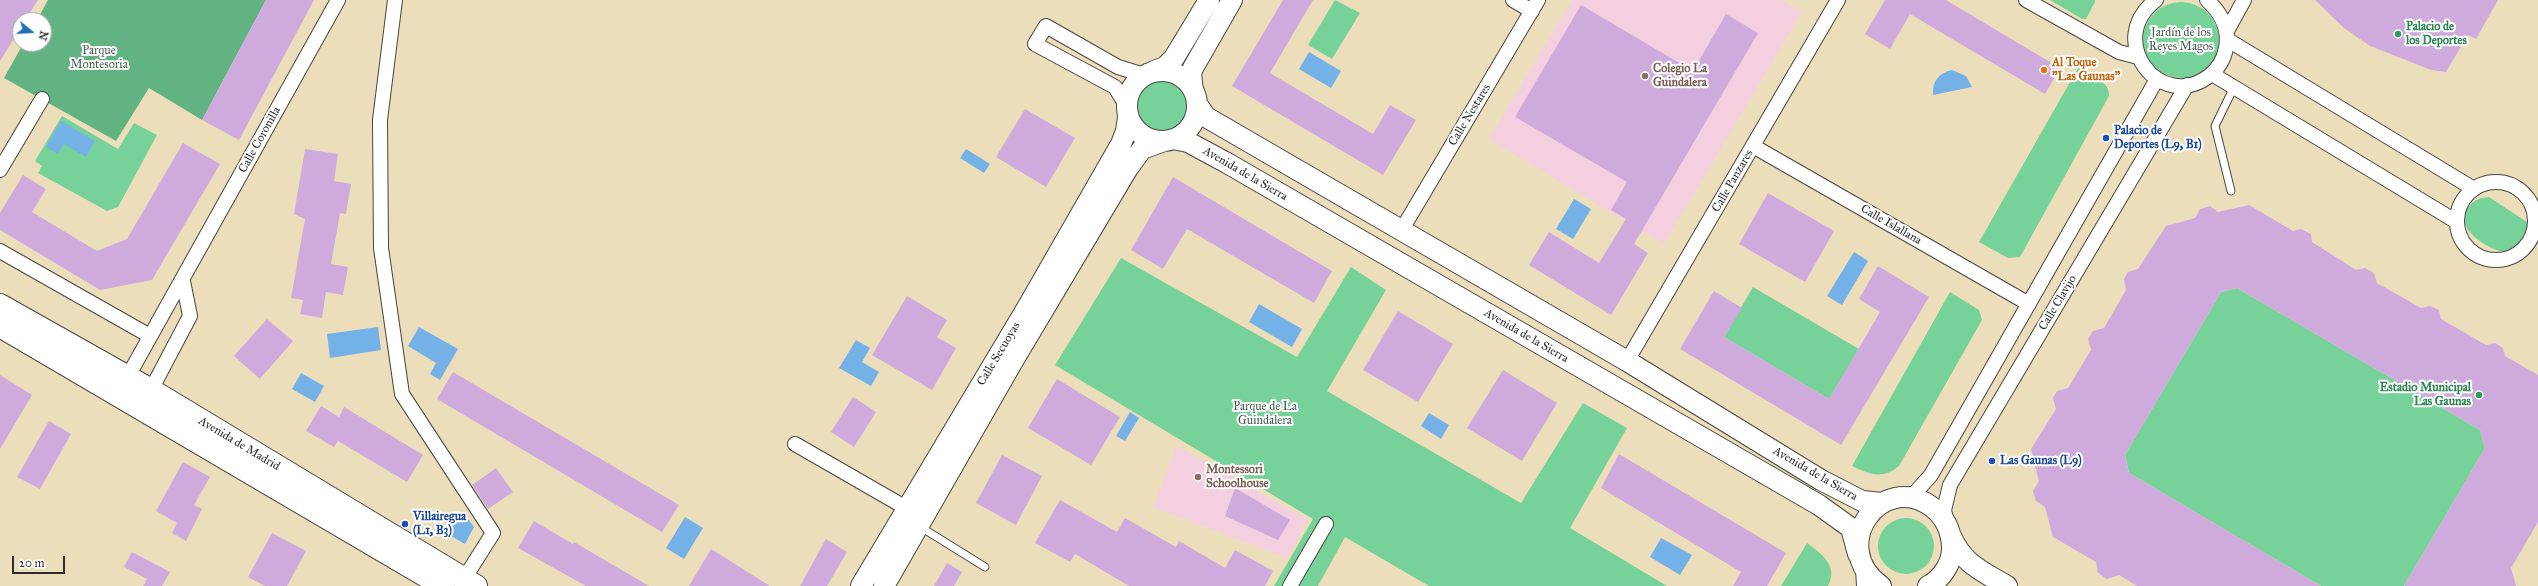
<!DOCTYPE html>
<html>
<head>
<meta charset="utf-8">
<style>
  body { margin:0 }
  #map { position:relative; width:2538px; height:586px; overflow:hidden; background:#eddebb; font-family:"IM FELL Great Primer",serif }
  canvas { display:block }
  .north { position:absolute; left:12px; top:12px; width:40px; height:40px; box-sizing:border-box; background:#fff; border:1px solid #aaa; border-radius:50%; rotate:108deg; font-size:11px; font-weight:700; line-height:16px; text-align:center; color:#2b2b2b }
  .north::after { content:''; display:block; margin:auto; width:14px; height:18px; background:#1f6fb2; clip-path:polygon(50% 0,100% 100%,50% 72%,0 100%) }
  .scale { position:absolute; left:12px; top:556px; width:53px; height:18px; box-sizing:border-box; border:2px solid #2b2b2b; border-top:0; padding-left:5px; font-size:12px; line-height:14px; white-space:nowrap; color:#2b2b2b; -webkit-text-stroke:3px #fff; paint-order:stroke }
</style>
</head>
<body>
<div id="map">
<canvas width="2538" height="586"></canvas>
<div class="north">N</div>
<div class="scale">20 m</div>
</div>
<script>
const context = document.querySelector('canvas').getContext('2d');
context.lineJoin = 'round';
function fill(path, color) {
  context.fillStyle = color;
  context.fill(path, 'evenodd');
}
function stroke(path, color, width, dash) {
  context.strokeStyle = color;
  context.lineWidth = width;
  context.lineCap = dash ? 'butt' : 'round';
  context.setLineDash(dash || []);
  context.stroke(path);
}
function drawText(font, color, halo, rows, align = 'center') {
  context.font = font + ' "IM FELL Great Primer",serif';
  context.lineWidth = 4;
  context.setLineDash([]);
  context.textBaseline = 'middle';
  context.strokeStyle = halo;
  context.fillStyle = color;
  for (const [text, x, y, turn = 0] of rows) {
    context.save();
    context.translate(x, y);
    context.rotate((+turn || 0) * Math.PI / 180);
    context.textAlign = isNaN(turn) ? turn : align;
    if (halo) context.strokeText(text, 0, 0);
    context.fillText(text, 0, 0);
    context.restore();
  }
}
const built = new Path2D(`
  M1572 0H1781L1802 12 1664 244 1489 139Z
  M1177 446 1308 520 1287 558 1153 507Z`);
const green = new Path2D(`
  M1335 0 1360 13 1332 59 1308 45Z
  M2050 0H2095V2L2086 19H2082Z
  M2143 40a38 38 0 1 1 76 0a38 38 0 1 1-76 0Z
  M2078 68C2090 75 2110 81 2109 96L2020 257 2008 258 1979 242Z
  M1130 103a31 31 0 1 1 62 0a31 31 0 1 1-62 0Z
  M62 116 118 149 134 123 157 135 118 207 107 211 38 173 42 166 35 161Z
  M2489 197 2527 222C2533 235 2526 245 2515 252 2501 256 2474 241 2467 228 2458 212 2473 197 2489 197Z
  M1121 258 1297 357 1351 267 1386 290 1327 391 1521 503 1583 403 1627 428 1570 528 1667 586H1429L1345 537 1318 586H1274L1313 519 1055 365Z
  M1753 287 1859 349 1829 399 1724 337Z
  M2237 288 2480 430 2485 448 2404 586H2321L2129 473 2125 455 2221 292Z
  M1950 292 1979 310 1982 320 1899 466C1882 480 1870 474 1852 466Z
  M1878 546a28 28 0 1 1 56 0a28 28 0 1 1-56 0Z
  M1807 543C1821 553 1839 566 1828 586H1781Z`);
const forest = new Path2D(`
  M48 0H266L202 120 149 88 116 141 4 78 23 44H44V20H37Z`);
const water = new Path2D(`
  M1309 52 1341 71 1331 88 1299 69Z
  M1952 70 1966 76 1972 87 1933 95C1932 81 1939 73 1952 70Z
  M61 121 95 141 86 157 64 144 58 154 46 147Z
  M966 149 990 164 984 173 960 158Z
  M1574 199 1591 209 1573 239 1556 229Z
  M1854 252 1868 261 1842 305 1827 296Z
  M1259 304 1302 329 1292 347 1249 322Z
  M378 327 381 350 330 358 327 334Z
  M419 327 458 349 440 380 430 374 436 363 408 346Z
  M856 340 870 348 862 362 879 372 871 386 839 368Z
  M301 373 324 386 315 402 292 389Z
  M1130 412 1139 418 1125 441 1116 436Z
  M1429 413 1449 425 1441 439 1421 426Z
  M453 514 466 516 474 527 465 544 451 536 446 527Z
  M685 517 703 528 684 559 666 548Z
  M1661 538 1692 555 1680 575 1650 557Z`);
const building = new Path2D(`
  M0 0H38L25 20H20V29L0 61Z
  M266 0H314L239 140 202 120Z
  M1283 0H1313L1270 73 1373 134 1390 105 1416 120 1383 175 1232 86Z
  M1885 0H1946L2060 68 2045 94 1910 14 1890 49 1865 34Z
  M2315 0H2498L2476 39 2468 35 2446 72 2431 70 2370 46 2344 28Z
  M1581 5 1693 71 1726 14 1758 33 1634 244 1648 253 1611 315 1529 265 1549 232 1599 263 1626 219 1611 210 1627 182 1515 117Z
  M1025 109 1075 138 1046 187 996 157Z
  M183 143 220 164 152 280 100 290 0 230V213L23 175 46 189 32 212 97 251 127 239Z
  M305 149 338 154 334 181 351 184 346 214 340 213 331 264 348 267 343 295 326 292 322 318 300 314 303 300 291 298 305 219 294 214Z
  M1173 177 1332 271 1314 303 1187 229 1163 269 1131 250Z
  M1768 193 1834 231 1805 282 1739 244Z
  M2249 205 2293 231 2301 229 2311 234 2312 242 2356 270 2365 268 2374 273 2377 283 2421 308 2430 306 2439 310 2441 319 2486 345 2495 343 2503 348 2505 356 2538 375V522L2511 568 2516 586H2404L2485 448 2480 430 2237 288 2221 292 2125 455 2129 473 2321 586H2137L2119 575 2107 579 2098 573 2096 562 2053 537 2045 507 2036 501 2033 491 2039 481 2031 449 2056 409 2053 398 2057 391 2068 388 2091 350 2088 339 2093 331 2104 328 2126 290 2124 279 2128 272 2138 269 2166 226 2195 218 2200 209 2210 206 2218 212Z
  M1878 266 1929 297 1841 445 1680 349 1714 291 1742 308 1724 337 1829 399 1880 312 1859 299Z
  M907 296 947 320 937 337 956 348 932 390 872 355Z
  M1398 311 1453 344 1418 402 1363 370Z
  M267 319 293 341 260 379 234 356Z
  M1503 370 1557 403 1522 461 1467 428Z
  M453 372 679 505 662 532 437 399Z
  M0 375 32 395 0 449Z
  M1057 379 1120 417 1091 465 1028 428Z
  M853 397 876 412 854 447 831 432Z
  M321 406 339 417 344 407 423 455 407 482 338 441 334 447 306 431Z
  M49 421 71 434 40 489 17 477Z
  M1619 454 1786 553 1767 586H1733L1741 572 1601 488Z
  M1002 455 1042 476 1016 525 976 503Z
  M183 462 210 477 194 505 202 509 186 541 172 533 177 523 156 511Z
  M496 468 513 492 488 509 472 485Z
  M1235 488 1290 520 1278 540 1225 516Z
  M1060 500 1117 532 1125 518 1176 547 1179 541 1225 568 1235 550 1273 571 1265 586H1129L1075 554 1070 562 1035 543Z
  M534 521 573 544 574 542 649 586H586L550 566 518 548Z
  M272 533 306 551 287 586H265L248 577Z
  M826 539 847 552 827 586H800Z
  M711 549 770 586H689Z
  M132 552 170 572 162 586H143L147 579 124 567Z
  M947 563 962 572 954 586H934Z`);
const service = new Path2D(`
  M2231 191 2215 126 2234 87
  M919 526 985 567`);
const minor = new Path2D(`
  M395 0 380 120 381 248 402 394 493 533 464 579
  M1513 0 1532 11
  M2026 0 2119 52 2138 57
  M2156 0C2104 40 2160 113 2209 76 2218 69 2224 59 2226 48 2230 28 2221 13 2207 0
  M2227 31 2244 0
  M2228 40 2474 189
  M2212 74 2457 222
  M1126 105 1115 87 1035 44 1046 26 1118 67 1144 75
  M1753 146 2029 304
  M0 170 42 99
  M2457 221a39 39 0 1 1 78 0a39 39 0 1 1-78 0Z
  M1401 231 1538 0
  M0 251 150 336
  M1627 361 1838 0
  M127 378 338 0
  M151 390 190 316 183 281
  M795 444 908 509
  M1902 497 1915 493 1931 475 2157 79
  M1947 523 1944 510 1950 485 2187 85
  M1863 568 1864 586
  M1290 586 1326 524`);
const secondary = new Path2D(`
  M1154 71 1165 67 1174 58 1209 0
  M1127 106a35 35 0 1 1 70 0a35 35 0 1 1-70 0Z
  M1193 90 1191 74 1193 68 1232 0
  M1197 104 1206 117 1627 361 1821 480 1862 501 1882 503
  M1173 139 1188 142 1227 163 1819 505 1851 528 1858 554
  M1951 536C1963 564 1982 571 2007 586
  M861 586 1027 308 1121 144 1126 131 1128 117
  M884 586 1013 361 1128 168 1142 149 1164 141
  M1881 586C1826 546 1882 470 1932 507 1945 517 1951 530 1952 546 1953 562 1942 579 1928 586`);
const primary = new Path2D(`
  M0 305 151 390 476 586
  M0 326 443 586`);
const markers = [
  [2398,34,4,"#2e9e5b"],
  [2044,70,4,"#e8710a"],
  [1645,76,4,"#8d6e63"],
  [2106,138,4,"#1a4fb4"],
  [2479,395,4,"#2e9e5b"],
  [1992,461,4,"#1a4fb4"],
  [1198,477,4,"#8d6e63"],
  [405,524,4,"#1a4fb4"]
];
const leisureNames = [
  ["Palacio de",2406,27],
  ["los Deportes",2406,41],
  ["Estadio Municipal",2471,388,"right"],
  ["Las Gaunas",2471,402,"right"]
];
const parkNames = [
  ["Jardín de los",2181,33],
  ["Reyes Magos",2181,47],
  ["Parque",99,51],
  ["Montesoria",99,65],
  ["Parque de La",1265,407],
  ["Guindalera",1265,421]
];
const foodNames = [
  ["Al Toque",2052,63],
  ["\"Las Gaunas\"",2052,77]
];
const educationNames = [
  ["Colegio La",1653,69],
  ["Guindalera",1653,83],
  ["Montessori",1206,470],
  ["Schoolhouse",1206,484]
];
const streetNames = [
  ["Calle Nestares",1470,115,-59],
  ["Calle Coronilla",260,140,-61],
  ["Avenida de la Sierra",1245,174,30],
  ["Calle Panzares",1733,181,-60],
  ["Calle Islallana",1891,225,30],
  ["Calle Clavijo",2058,303,-59],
  ["Avenida de la Sierra",1526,336,30],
  ["Calle Secuoyas",999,354,-59],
  ["Avenida de Madrid",239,444,31],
  ["Avenida de la Sierra",1815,474,30]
];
const transitNames = [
  ["Palacio de",2114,131],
  ["Deportes (L9, B1)",2114,145],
  ["Las Gaunas (L9)",2000,461],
  ["Villairegua",413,517],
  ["(L1, B3)",413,531]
];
fill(built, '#f3cfdf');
fill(green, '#77d299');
fill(forest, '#61b481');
fill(water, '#74b1e6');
fill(building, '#cfabdd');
stroke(service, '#484641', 9);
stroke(minor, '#484641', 16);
stroke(secondary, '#484641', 22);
stroke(primary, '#484641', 24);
stroke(service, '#fff', 7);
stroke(minor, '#fff', 14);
stroke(secondary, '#fff', 20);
stroke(primary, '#fff', 22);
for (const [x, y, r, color] of markers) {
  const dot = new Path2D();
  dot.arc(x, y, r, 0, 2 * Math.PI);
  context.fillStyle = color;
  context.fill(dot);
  stroke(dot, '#fff', 1.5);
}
drawText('bold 12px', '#27864d', '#fff', leisureNames, 'left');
drawText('12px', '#425d4c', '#fff', parkNames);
drawText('bold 12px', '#c56008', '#fff', foodNames, 'left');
drawText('bold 12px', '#785e54', '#fff', educationNames, 'left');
drawText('12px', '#2b2b2b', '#fff', streetNames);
drawText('bold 12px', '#164399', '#fff', transitNames, 'left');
</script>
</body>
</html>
